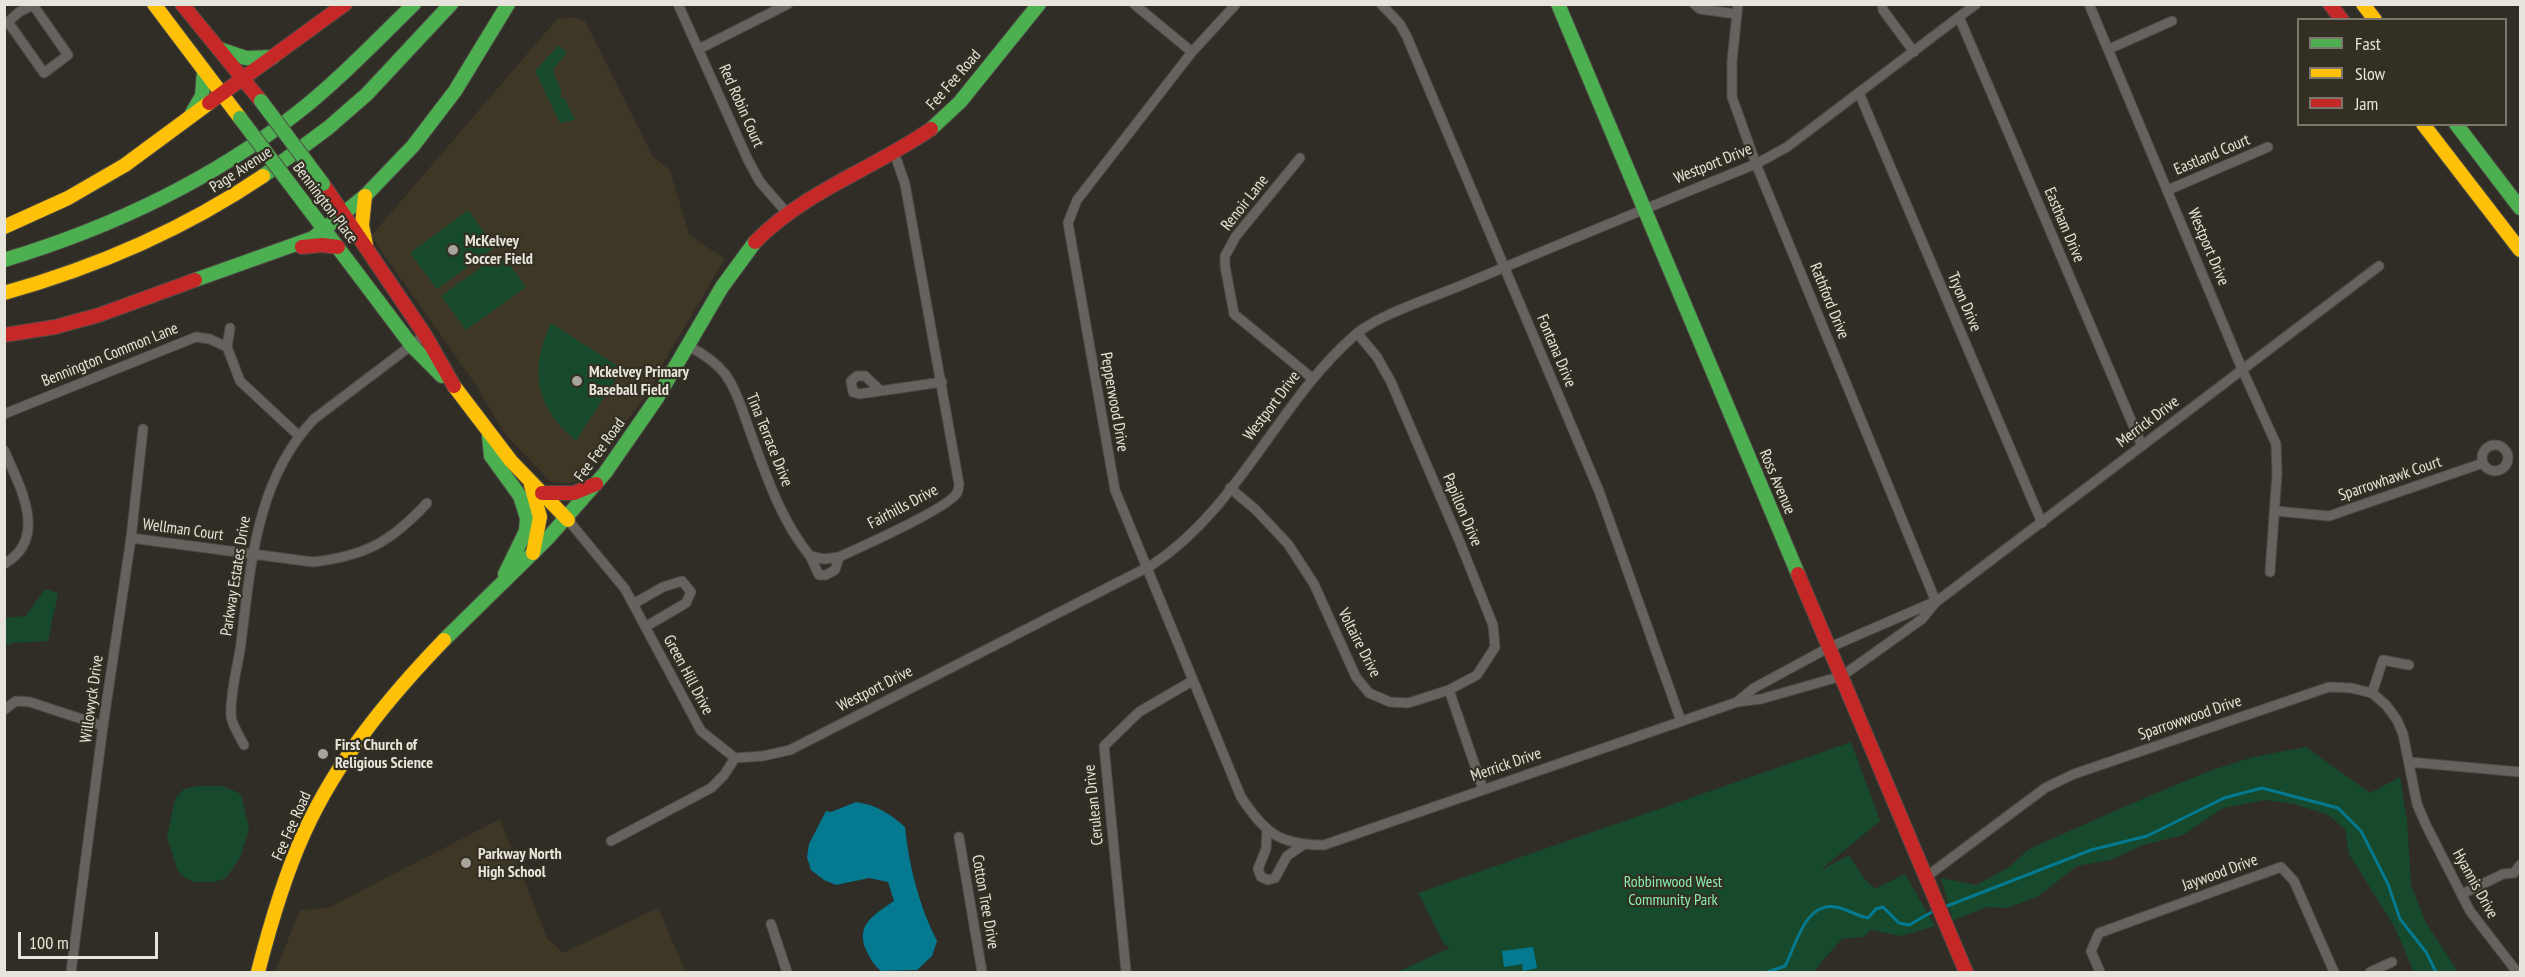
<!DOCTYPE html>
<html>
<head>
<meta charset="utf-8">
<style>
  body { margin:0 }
  #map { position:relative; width:2525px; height:977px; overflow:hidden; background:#302d26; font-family:"PT Sans Narrow",sans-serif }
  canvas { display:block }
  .frame { position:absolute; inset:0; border:6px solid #e7e4dc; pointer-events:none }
  .legend { position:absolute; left:2297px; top:18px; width:210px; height:108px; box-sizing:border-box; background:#332f23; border:2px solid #7b776d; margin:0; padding:8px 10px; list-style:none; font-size:18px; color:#e7e4dc }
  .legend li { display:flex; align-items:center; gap:12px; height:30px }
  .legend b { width:30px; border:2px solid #7b776d }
  .scale { position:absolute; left:18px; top:932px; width:140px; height:27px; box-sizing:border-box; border:3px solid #e7e4dc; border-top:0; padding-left:8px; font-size:18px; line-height:21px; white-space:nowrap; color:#e7e4dc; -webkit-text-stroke:4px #332f23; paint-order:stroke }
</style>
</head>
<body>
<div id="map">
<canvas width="2525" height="977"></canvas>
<div class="frame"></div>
<ul class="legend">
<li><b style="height:8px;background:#4caf50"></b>Fast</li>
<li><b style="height:8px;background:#ffc107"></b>Slow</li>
<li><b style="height:8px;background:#c62828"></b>Jam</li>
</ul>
<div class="scale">100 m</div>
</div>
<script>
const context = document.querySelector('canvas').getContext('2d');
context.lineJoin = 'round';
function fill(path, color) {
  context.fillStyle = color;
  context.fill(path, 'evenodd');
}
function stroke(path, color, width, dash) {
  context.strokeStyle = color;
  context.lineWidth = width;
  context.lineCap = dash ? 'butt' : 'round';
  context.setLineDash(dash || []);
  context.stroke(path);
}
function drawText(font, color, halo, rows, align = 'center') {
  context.font = font + ' "PT Sans Narrow",sans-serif';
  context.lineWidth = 4.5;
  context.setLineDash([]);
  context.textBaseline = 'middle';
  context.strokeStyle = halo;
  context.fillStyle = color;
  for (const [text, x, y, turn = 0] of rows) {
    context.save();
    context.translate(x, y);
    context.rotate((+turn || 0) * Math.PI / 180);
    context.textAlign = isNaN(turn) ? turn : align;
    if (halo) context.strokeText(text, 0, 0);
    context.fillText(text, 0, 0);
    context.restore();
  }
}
const built = new Path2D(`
  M573 17 585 21 653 157 670 170 689 235 725 259 666 358 650 390 590 470 575 482 562 484 550 481 504 433 478 388 371 236 557 19Z
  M500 819 547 938 563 953 658 908 686 972H275L300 910 328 908Z`);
const green = new Path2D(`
  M559 45 567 53 553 69C554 79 563 87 561 97L565 99 575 120 560 123 535 71Z
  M468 210 495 247 437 289 410 253Z
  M501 253 526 287 466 330 441 296Z
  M551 323 622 369 576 441C535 407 529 369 551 323Z
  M45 589 58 593 48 641 13 643 5 646V618L26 616Z
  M1851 742 1880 821 1819 871 1849 855 1863 877 1875 889 1905 874 1935 926 1901 936 1871 930 1863 937 1842 939 1821 962 1815 972H1397L1450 948 1444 944 1418 893Z
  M2306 747 2370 793 2400 777 2407 821 2411 885 2425 921 2458 972H2414L2394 926 2349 854 2345 829 2328 815 2294 804 2265 800 2223 808 2183 835 2143 845 2111 860 2077 866 2037 897 2007 908 1988 907 1953 920 1941 878 1976 885 2008 868 2029 849 2126 806 2209 771 2253 757Z
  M198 786H222L241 794 249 828 241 856 226 878 214 882H195L185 878 178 871 167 837 175 799 184 789Z`);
const water = new Path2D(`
  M856 802C877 805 890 814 905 827 909 866 919 906 937 941L932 956 917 970 881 971C874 965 871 960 867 952 854 925 874 915 894 901L888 882 869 878 836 885 824 880 811 870 807 857 809 844 826 811 831 812Z
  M1533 947 1537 968 1523 971 1522 964 1504 967 1502 951Z`);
const stream = new Path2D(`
  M1947 906 2091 850 2147 836 2224 798 2262 788 2338 808 2361 831 2388 884 2400 919 2426 952 2436 972
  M1768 972 1785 966C1796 946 1805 901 1836 907 1847 909 1857 916 1868 918L1876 909 1883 907 1899 923 1909 925 1932 912`);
const street = new Path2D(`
  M678 4 748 160 760 182 787 213
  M1134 4 1192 52
  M1236 4 1192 52 1077 200 1068 223 1115 490 1241 797C1265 833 1279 845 1324 845L1737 702 1761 699 1842 676 1922 619 1936 602 2379 266
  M1381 4 1400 24 1407 37 1599 491 1681 721
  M1694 4 1700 9 1736 14
  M1738 4 1732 61V97L1756 164 1936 602
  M1882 4 1883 10 1914 52
  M2089 4 2242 369 2276 444 2277 474 2270 572
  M33 5 68 55 44 73 8 22 19 12Z
  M1959 17 2142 446
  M699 49 788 4
  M2109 49 2172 21
  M1859 93 2042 523
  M1300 158 1236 236 1225 256V266L1234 314 1312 378
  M2168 190 2268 147
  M230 328 227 347 240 381 298 435
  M688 346C702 353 715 361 725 374 738 392 744 416 752 437 767 478 782 522 810 556L824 559 839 557C859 548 948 508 957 493 958 491 959 487 959 484L905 184 894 152
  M880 390 865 376H857L851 381 853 392 859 394 942 382
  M4 414 196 337 210 339 227 347
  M2482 458a13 13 0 1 1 26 0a13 13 0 1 1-26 0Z
  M4 450C19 485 50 538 4 564
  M1230 488 1255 509 1288 544 1314 584 1356 677 1369 693 1390 702 1408 703 1449 690 1477 675 1495 647 1493 625 1459 540 1391 382 1377 357 1357 333
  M2275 511 2329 516 2483 463
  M568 520 625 589 701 731 735 758
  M131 538 313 562C365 556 391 542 427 503
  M810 556 819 575H826L835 570 839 557
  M633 604 663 587 682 581 691 592 686 603 645 627
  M1449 690 1483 789
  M2372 693 2383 660 2409 665
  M1738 701 1754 688 1828 648 1934 602
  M4 710 16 701 30 702 103 726
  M244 745C240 737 232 725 231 716 230 692 238 666 241 643 251 564 256 480 314 419L425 335
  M2409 762 2520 772
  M1267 829 1266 849 1258 869 1261 877 1268 880 1275 878 1287 856 1303 845
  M959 837 982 972
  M611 841 711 788 724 775 735 758 763 756 790 750 1152 565C1239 508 1278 402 1355 335 1377 315 1434 297 1462 285 1560 244 1658 203 1756 164L1787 147 1976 4
  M1926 877 2045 788 2074 774 2329 687 2351 688 2372 693 2386 705 2397 720 2403 734 2417 804 2426 825 2470 911 2517 972
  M2462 894 2503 874 2514 873 2520 865
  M771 924 787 972
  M1126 971 1104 746 1139 712 1192 681
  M71 972 103 726 131 538 143 429
  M2100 972 2091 951 2099 933 2281 867 2294 881 2334 972
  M2370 972 2392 962`);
const fast = new Path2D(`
  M1558 4 1798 574
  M219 49 246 58 273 57
  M192 113 202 96 204 71
  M2456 124 2520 208
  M931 129 960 102 1039 4
  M263 176 328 128 367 94 451 4
  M302 200 412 346 442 376
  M4 260C110 228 209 182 297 113 339 80 376 41 414 4
  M195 280 313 238 365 196 413 146 455 91 508 4
  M489 436 491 456 520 496 527 518 526 531 505 574
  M444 640 548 538 605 473 657 398 722 287 755 242`);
const slow = new Path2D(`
  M154 4 240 118
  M2363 4 2375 20
  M2423 124 2520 250
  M365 196 362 225 366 245
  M4 227 68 198 125 165 209 103
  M4 293C97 267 183 230 263 176
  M454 386 511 461 568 520
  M531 485 540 517 533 553
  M258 972C270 925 284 877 304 833 337 760 389 697 444 640`);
const jam = new Path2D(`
  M182 4 261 101
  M2330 4 2342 20
  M209 103 345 4
  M323 184 425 335 454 386
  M755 242C805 191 873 169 931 129
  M302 247 322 245 338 247
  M4 335 55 327 99 315 195 280
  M542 493H574L596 484
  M1798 574 1966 972`);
const fastBridge = new Path2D(`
  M261 101 323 184
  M240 118 302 200`);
const markers = [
  [453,250,6,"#a7a49c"],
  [577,381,6,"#a7a49c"],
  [323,754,6,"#a7a49c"],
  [466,863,6,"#a7a49c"]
];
const streetNames = [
  ["Fee Fee Road",954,80,-49],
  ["Red Robin Court",741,106,66],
  ["Eastland Court",2212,155,-23],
  ["Westport Drive",1713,164,-22],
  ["Page Avenue",241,170,-33],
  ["Bennington Place",325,203,53],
  ["Renoir Lane",1245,203,-52],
  ["Eastham Drive",2064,225,67],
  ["Westport Drive",2208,247,67],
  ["Rathford Drive",1829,301,68],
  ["Tryon Drive",1964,302,67],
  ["Fontana Drive",1556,351,67],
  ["Bennington Common Lane",110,355,-22],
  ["Pepperwood Drive",1114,402,80],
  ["Westport Drive",1272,406,-53],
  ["Merrick Drive",2148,422,-37],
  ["Tina Terrace Drive",769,440,68],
  ["Fee Fee Road",600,450,-54],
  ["Sparrowhawk Court",2390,479,-19],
  ["Ross Avenue",1777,482,67],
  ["Fairhills Drive",903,507,-28],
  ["Papillon Drive",1462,510,67],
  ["Wellman Court",183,530,8],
  ["Parkway Estates Drive",236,576,-81],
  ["Voltaire Drive",1359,643,63],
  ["Green Hill Drive",688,675,62],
  ["Westport Drive",875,689,-27],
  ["Willowyck Drive",92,699,-82],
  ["Sparrowwood Drive",2190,718,-19],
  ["Merrick Drive",1506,765,-19],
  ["Cerulean Drive",1094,805,-96],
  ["Fee Fee Road",292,826,-66],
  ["Jaywood Drive",2220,873,-20],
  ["Hyannis Drive",2475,884,61],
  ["Cotton Tree Drive",985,902,80]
];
const poiNames = [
  ["McKelvey",465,241],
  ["Soccer Field",465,259],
  ["Mckelvey Primary",589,372],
  ["Baseball Field",589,390],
  ["First Church of",335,745],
  ["Religious Science",335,763],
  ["Parkway North",478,854],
  ["High School",478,872]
];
const parkNames = [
  ["Robbinwood West",1673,882],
  ["Community Park",1673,900]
];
fill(built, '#3e3726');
fill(green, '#174a2d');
fill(water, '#047990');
stroke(stream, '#047990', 3);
stroke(street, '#4d4a45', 11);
stroke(fast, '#4d4a45', 16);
stroke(slow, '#4d4a45', 16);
stroke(jam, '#4d4a45', 16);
stroke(street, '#66635f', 9);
stroke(fast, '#4caf50', 14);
stroke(slow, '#ffc107', 14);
stroke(jam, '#c62828', 14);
stroke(fastBridge, '#4d4a45', 16, []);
stroke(fastBridge, '#4caf50', 14);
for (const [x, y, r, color] of markers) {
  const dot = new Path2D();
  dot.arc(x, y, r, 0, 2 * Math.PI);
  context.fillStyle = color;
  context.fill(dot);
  stroke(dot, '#332f23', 2);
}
drawText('16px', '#e7e4dc', '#332f23', streetNames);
drawText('bold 16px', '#e7e4dc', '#332f23', poiNames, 'left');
drawText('16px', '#8aeeae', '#332f23', parkNames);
</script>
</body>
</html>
